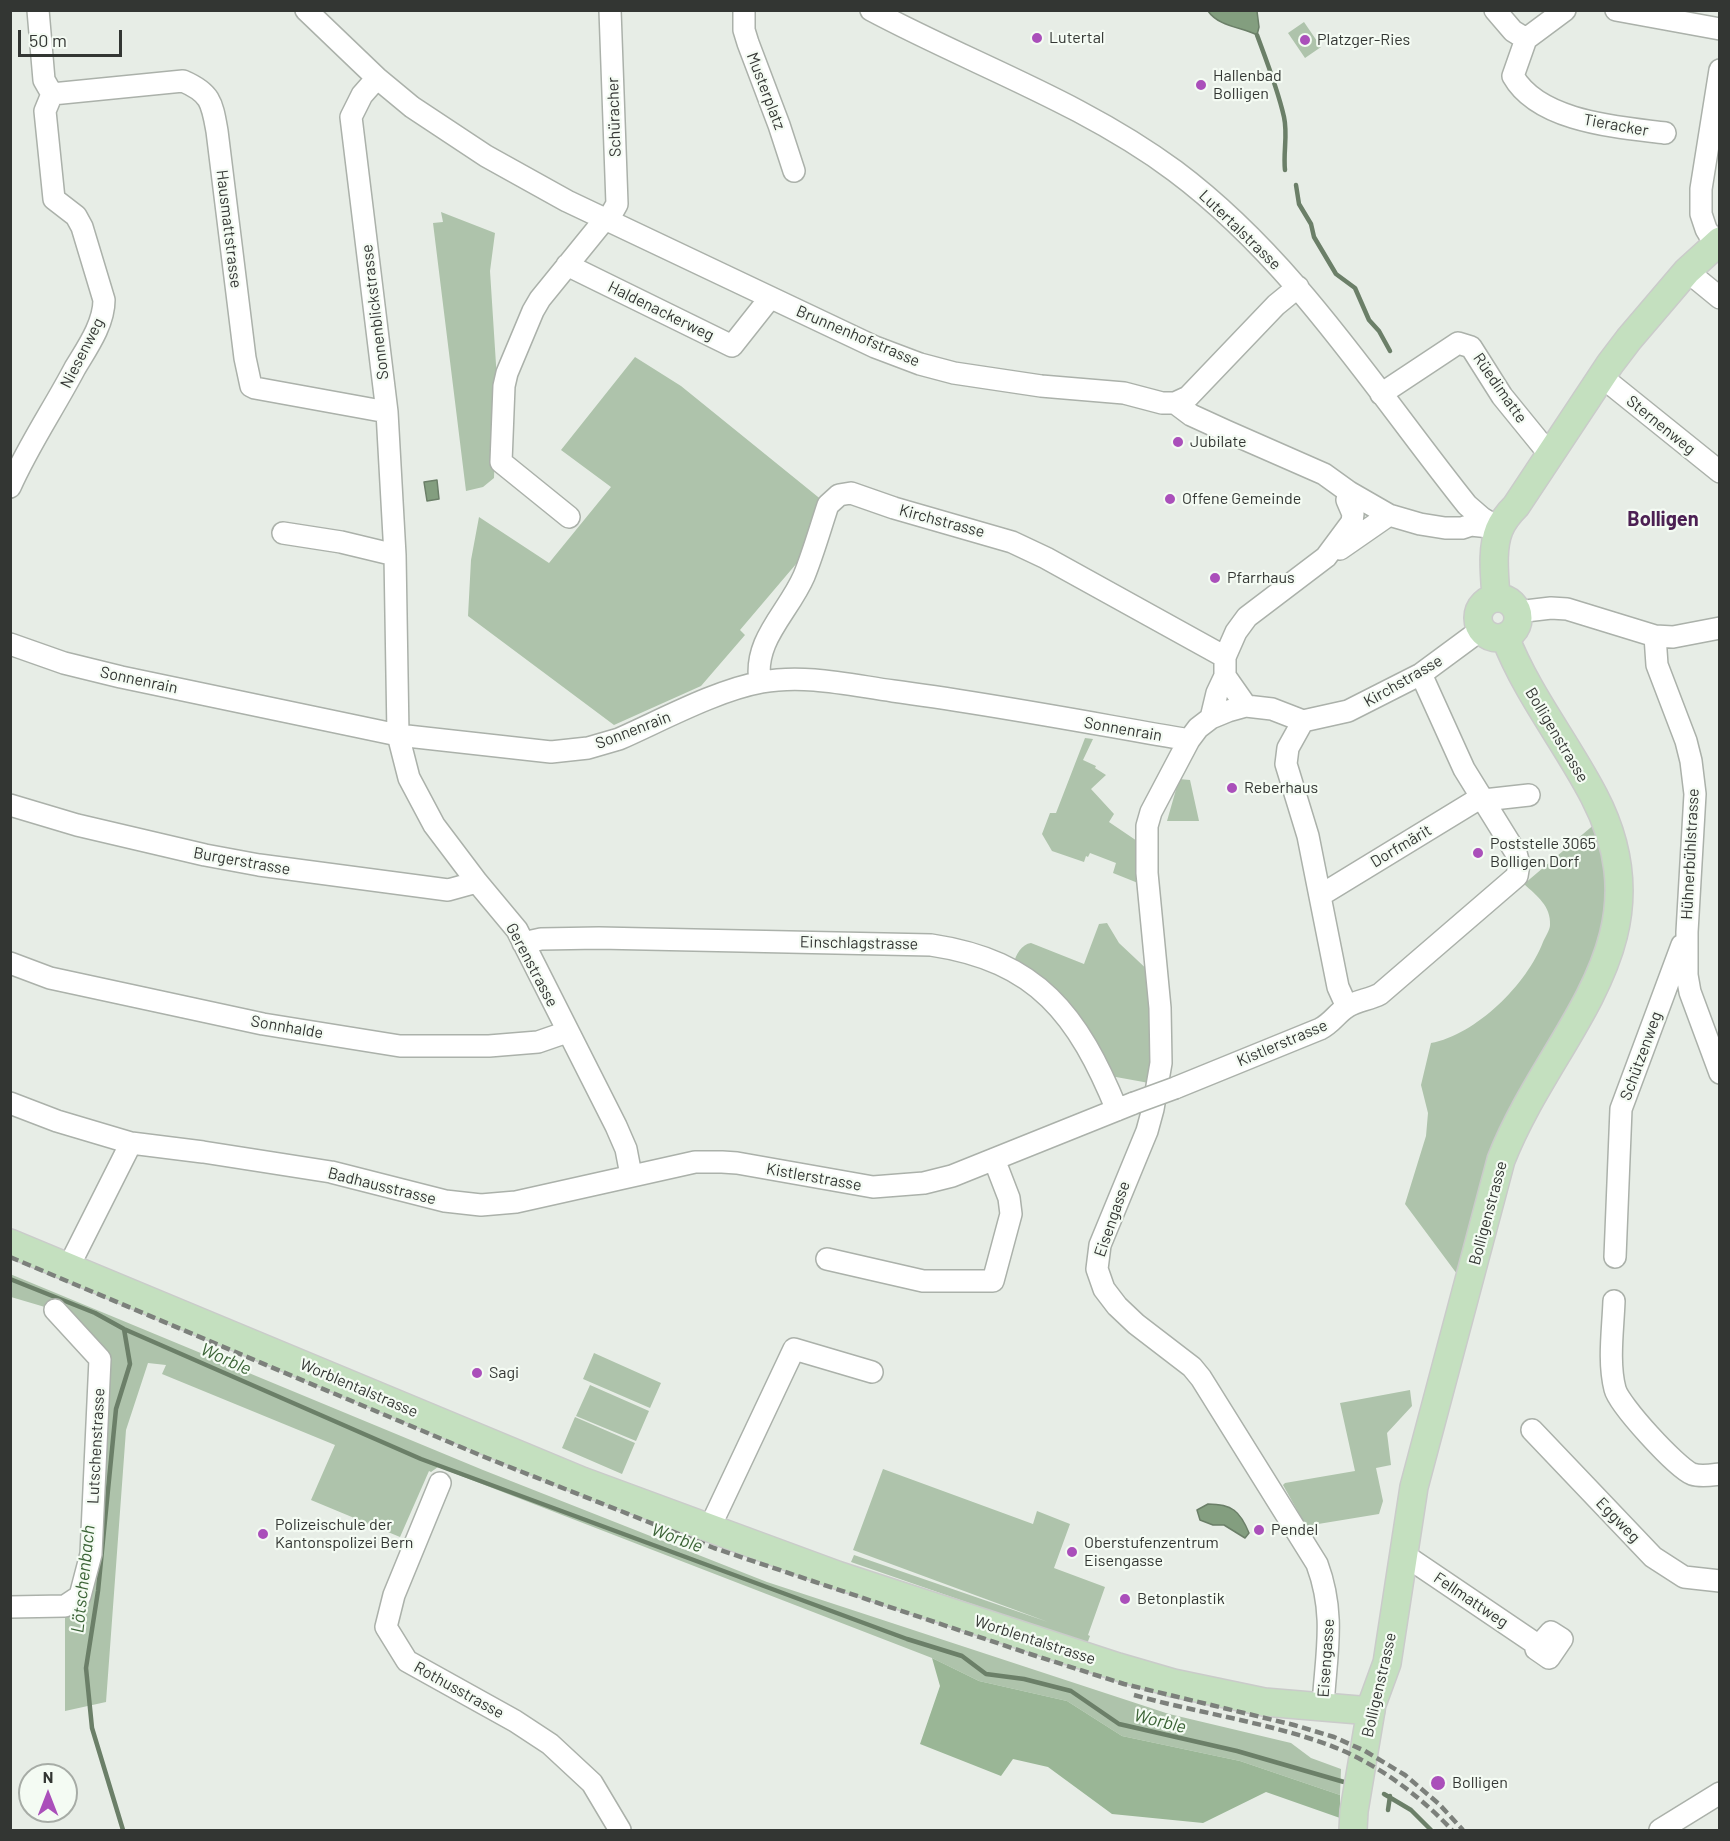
<!DOCTYPE html>
<html>
<head>
<meta charset="utf-8">
<style>
  body { margin:0 }
  #map { position:relative; width:1730px; height:1841px; overflow:hidden; background:#e7ede6; font-family:Barlow,sans-serif }
  canvas { display:block }
  .frame { position:absolute; inset:0; border:12px solid #333633; pointer-events:none }
  .north { position:absolute; left:18px; top:1763px; width:60px; height:60px; box-sizing:border-box; background:#f4fbf3; border:2px solid #a7aca6; border-radius:50%; rotate:0deg; font-size:16px; font-weight:700; line-height:24px; text-align:center; color:#333633 }
  .north::after { content:''; display:block; margin:auto; width:21px; height:27px; background:#aa4fba; clip-path:polygon(50% 0,100% 100%,50% 72%,0 100%) }
  .scale { position:absolute; left:18px; top:30px; width:104px; height:27px; box-sizing:border-box; border:3px solid #333633; border-top:0; padding-left:8px; font-size:18px; line-height:21px; white-space:nowrap; color:#333633; -webkit-text-stroke:4px #f4fbf3; paint-order:stroke }
</style>
</head>
<body>
<div id="map">
<canvas width="1730" height="1841"></canvas>
<div class="frame"></div>
<div class="north">N</div>
<div class="scale">50 m</div>
</div>
<script>
const context = document.querySelector('canvas').getContext('2d');
context.lineJoin = 'round';
function fill(path, color) {
  context.fillStyle = color;
  context.fill(path, 'evenodd');
}
function stroke(path, color, width, dash) {
  context.strokeStyle = color;
  context.lineWidth = width;
  context.lineCap = dash ? 'butt' : 'round';
  context.setLineDash(dash || []);
  context.stroke(path);
}
function drawText(font, color, halo, rows, align = 'center') {
  context.font = font + ' Barlow,sans-serif';
  context.lineWidth = 4.5;
  context.setLineDash([]);
  context.textBaseline = 'middle';
  context.strokeStyle = halo;
  context.fillStyle = color;
  for (const [text, x, y, turn = 0] of rows) {
    context.save();
    context.translate(x, y);
    context.rotate((+turn || 0) * Math.PI / 180);
    context.textAlign = isNaN(turn) ? turn : align;
    if (halo) context.strokeText(text, 0, 0);
    context.fillText(text, 0, 0);
    context.restore();
  }
}
const green = new Path2D(`
  M1304 22 1321 47 1305 58 1288 33Z
  M441 212 495 233 490 271 497 380 494 478 483 487 466 491 433 223 443 222Z
  M635 357 681 386 823 501 802 557 740 630 745 635 701 686 614 725 468 616 471 560 479 517 549 563 611 487 561 450Z
  M1085 738 1093 739 1083 760 1096 766 1095 768 1106 775 1091 789 1114 814 1109 822 1140 843 1138 883 1113 873 1116 863 1090 853 1088 857 1086 856 1084 862 1052 851 1042 834 1050 813H1056Z
  M1179 779 1190 780 1199 821H1167Z
  M1596 823 1607 859V929L1457 1274 1405 1204 1426 1136 1428 1113 1421 1085 1431 1043C1476 1035 1527 984 1543 942 1545 937 1550 930 1550 925 1551 906 1537 896 1524 884Z
  M1107 923 1119 943 1153 975 1155 992 1149 1083 1116 1077 1110 1078 1014 964C1015 955 1022 944 1031 943L1084 964 1099 924Z
  M10 1274 483 1470 767 1582 1169 1714 1291 1743 1311 1758 1341 1769 1340 1795 1240 1761 1122 1736 1067 1701 979 1681 932 1658 438 1467 431 1472 429 1471 400 1537 311 1500 335 1445 162 1374 166 1365 148 1363 126 1430 106 1702 65 1711V1606L80 1596 100 1360 55 1310 11 1297Z
  M594 1353 661 1383 650 1408 583 1379Z
  M590 1385 649 1411 636 1441 576 1416Z
  M1410 1390 1412 1406 1387 1433 1391 1465 1376 1468 1383 1501 1379 1514 1306 1526 1283 1485 1285 1483 1355 1471 1340 1403Z
  M575 1417 635 1443 622 1474 562 1448Z
  M883 1469 1033 1524 1037 1511 1070 1524 1054 1568 1105 1587 1088 1635 1090 1636 1087 1644 851 1562 854 1555 1048 1622 853 1550Z`);
const forest = new Path2D(`
  M932 1658 979 1681 1067 1701 1122 1736 1240 1761 1340 1795V1818L1266 1792 1203 1823 1112 1814 1048 1767 1013 1759 1001 1776 920 1744 940 1686Z`);
const water = new Path2D(`
  M1208 11H1257L1259 27 1257 35C1242 27 1219 27 1208 11Z
  M437 480 439 499 427 501 424 482Z
  M1208 1504C1232 1504 1240 1511 1249 1533L1245 1538 1224 1525H1213L1200 1520 1197 1510Z`);
const stream = new Path2D(`
  M1257 35C1267 62 1278 90 1284 117 1288 135 1283 152 1285 170
  M1296 185 1299 204 1311 224 1314 237 1336 274 1355 288 1369 320 1379 331 1390 351
  M10 1279 95 1313 124 1329 421 1459 907 1639 962 1656 986 1674 1024 1679 1071 1691 1119 1724 1237 1751 1344 1782
  M1384 1794 1411 1810 1431 1830
  M1388 1810 1390 1796
  M123 1830 92 1728 86 1668 98 1591 116 1409 130 1364 124 1329`);
const minor = new Path2D(`
  M38 10 44 80 52 94
  M306 10 377 78 412 107 486 156 567 201 875 347 920 364 954 373 1041 386 1124 393 1162 403H1175L1191 415 1226 431 1324 474 1349 492 1389 515 1420 524 1445 528H1462L1471 525 1499 528
  M744 10V30L748 43 779 125 794 171
  M871 10C972 64 1082 102 1175 171 1294 260 1375 390 1467 505L1482 518 1495 526
  M1495 10 1513 31 1526 39
  M1565 10 1526 39 1513 76C1539 122 1618 127 1665 133
  M1616 10 1720 29
  M377 78 362 95 351 117 387 412 395 555 398 735 409 778 434 825 477 882 517 930 616 1126 626 1149 631 1175
  M52 94 183 81C211 93 212 103 217 131L245 358 251 386 255 388 387 412
  M608 220 617 204 610 10
  M1715 244 1706 229 1701 214V189L1720 70
  M567 265 732 346 770 298
  M1687 271 1720 298
  M1602 377 1720 472
  M1381 394 1458 343 1471 347 1502 396 1550 455
  M1175 403 1188 397 1276 305 1298 287
  M10 487C28 446 54 408 75 368 87 348 104 324 104 300L82 227 76 216 54 199 45 111 52 94
  M569 517 501 462 504 386 507 373 533 311 540 299 605 219
  M283 533 341 542 395 555
  M1340 549 1389 515
  M1517 612 1551 608 1567 609 1655 636 1673 637 1720 628
  M1655 636 1657 665 1686 741 1691 761 1695 794 1687 932V975L1690 992 1720 1073
  M10 644 64 663 121 677 398 735 551 752 588 748 619 739C662 720 717 690 762 682 805 674 850 685 893 691 992 704 1090 723 1189 740
  M760 682C753 640 788 613 804 576 813 554 820 529 828 505L839 495 851 493 894 508 1012 542 1046 558 1225 657
  M1246 706 1225 676V657L1236 632 1247 617 1326 557 1352 522 1353 514 1347 500 1349 492
  M1211 718 1217 693 1225 676
  M1303 721 1288 748 1286 764 1308 836 1338 987 1347 1007
  M10 805 77 825 205 855 259 865 448 890 477 882
  M1321 895 1475 801 1529 795
  M523 943 541 939 599 938 931 945C1038 961 1078 1015 1117 1110
  M10 963 50 978 263 1024 400 1046H489L538 1042 567 1032
  M1175 1088 1320 1029C1332 1023 1337 1013 1347 1007 1357 1000 1369 1000 1380 994L1517 876 1519 864 1516 853 1464 769 1421 674
  M10 1103 57 1121 131 1143
  M1615 1257 1621 1109 1682 945
  M827 1259 923 1281H993L1011 1214 1009 1198 994 1159
  M68 1268 131 1143 203 1152 331 1172 445 1201 481 1205 516 1202 695 1162H722L737 1163 873 1187 924 1183 952 1176 1134 1103
  M1614 1301C1613 1329 1608 1362 1615 1389 1619 1405 1676 1467 1692 1474 1701 1477 1711 1475 1720 1474
  M1532 1430 1653 1557 1684 1577 1720 1581
  M440 1483 394 1595 386 1627 407 1661 515 1721 550 1744 592 1783 620 1830
  M709 1529 794 1349 872 1372
  M1403 1554 1539 1646
  M10 1607 65 1606 80 1596 91 1554 100 1359 55 1310
  M1551 1632 1562 1639 1549 1658 1536 1649Z
  M1323 1706C1326 1654 1336 1615 1317 1564L1201 1378 1192 1367 1136 1324 1117 1306 1104 1289 1097 1269 1100 1245 1147 1131 1153 1109 1161 1063 1160 1008 1147 873V826L1151 812 1189 740 1198 728 1211 718 1228 711 1246 706 1272 709 1303 721 1348 711 1421 674 1482 629
  M1660 1830 1720 1793`);
const major = new Path2D(`
  M1496 598C1495 578 1491 550 1499 530 1503 520 1509 513 1516 506L1610 364 1629 339 1687 271 1720 241
  M1478 618a20 20 0 1 1 40 0a20 20 0 1 1-40 0Z
  M10 1243 582 1481 837 1575 1118 1667 1173 1683 1264 1702 1371 1711
  M1353 1830 1354 1811 1372 1704 1387 1663 1414 1487 1501 1160C1551 1032 1671 943 1594 796 1566 742 1527 694 1505 637`);
const rail = new Path2D(`
  M10 1257 487 1458 714 1548 1030 1654 1124 1684 1294 1725 1334 1737 1365 1751 1405 1775 1439 1804 1463 1830
  M1134 1695C1198 1713 1266 1722 1329 1745 1376 1763 1417 1793 1452 1830`);
const minorBridge = new Path2D(`
  M1134 1103 1175 1088`);
const markers = [
  [1037,38,6,"#aa4fba"],
  [1305,40,6,"#aa4fba"],
  [1201,85,6,"#aa4fba"],
  [1178,442,6,"#aa4fba"],
  [1170,499,6,"#aa4fba"],
  [1215,578,6,"#aa4fba"],
  [1232,788,6,"#aa4fba"],
  [1478,853,6,"#aa4fba"],
  [477,1373,6,"#aa4fba"],
  [1259,1530,6,"#aa4fba"],
  [263,1534,6,"#aa4fba"],
  [1072,1552,6,"#aa4fba"],
  [1125,1599,6,"#aa4fba"],
  [1438,1783,8,"#aa4fba"]
];
const poiNames = [
  ["Lutertal",1049,38],
  ["Platzger-Ries",1317,40],
  ["Hallenbad",1213,76],
  ["Bolligen",1213,94],
  ["Jubilate",1190,442],
  ["Offene Gemeinde",1182,499],
  ["Pfarrhaus",1227,578],
  ["Reberhaus",1244,788],
  ["Poststelle 3065",1490,844],
  ["Bolligen Dorf",1490,862],
  ["Sagi",489,1373],
  ["Polizeischule der",275,1525],
  ["Kantonspolizei Bern",275,1543],
  ["Pendel",1271,1530],
  ["Oberstufenzentrum",1084,1543],
  ["Eisengasse",1084,1561],
  ["Betonplastik",1137,1599],
  ["Bolligen",1452,1783]
];
const streetNames = [
  ["Musterplatz",766,91,69],
  ["Schüracher",614,117,-92],
  ["Tieracker",1616,125,10],
  ["Hausmattstrasse",229,229,83],
  ["Lutertalstrasse",1240,230,44],
  ["Haldenackerweg",661,311,26],
  ["Sonnenblickstrasse",375,312,-97],
  ["Brunnenhofstrasse",858,336,23],
  ["Niesenweg",82,353,-63],
  ["Rüedimatte",1500,388,55],
  ["Sternenweg",1661,425,39],
  ["Kirchstrasse",942,521,15],
  ["Sonnenrain",139,680,12],
  ["Kirchstrasse",1403,681,-30],
  ["Sonnenrain",1123,729,10],
  ["Sonnenrain",633,730,-21],
  ["Bolligenstrasse",1557,735,59],
  ["Dorfmärit",1401,846,-31],
  ["Hühnerbühlstrasse",1690,854,-87],
  ["Burgerstrasse",242,861,10],
  ["Einschlagstrasse",859,943,1],
  ["Gerenstrasse",532,965,62],
  ["Sonnhalde",287,1027,10],
  ["Kistlerstrasse",1282,1043,-23],
  ["Schützenweg",1641,1056,-70],
  ["Kistlerstrasse",814,1177,10],
  ["Badhausstrasse",382,1186,14],
  ["Bolligenstrasse",1488,1213,-75],
  ["Eisengasse",1112,1219,-71],
  ["Worblentalstrasse",359,1388,23],
  ["Lutschenstrasse",96,1446,-87],
  ["Eggweg",1618,1520,46],
  ["Fellmattweg",1471,1600,34],
  ["Worblentalstrasse",1035,1640,18],
  ["Eisengasse",1326,1658,-86],
  ["Bolligenstrasse",1379,1685,-77],
  ["Rothusstrasse",459,1690,29]
];
const waterNames = [
  ["Worble",226,1359,24],
  ["Worble",677,1538,20],
  ["Lötschenbach",83,1579,-84],
  ["Worble",1160,1721,14]
];
const quarterNames = [
  ["Bolligen",1663,519]
];
fill(green, '#aec3ab');
fill(forest, '#9ab696');
fill(water, '#839e7f');
stroke(water, '#6b7f68', 1.5);
stroke(stream, '#6b7f68', 4.5);
stroke(minor, '#abb1aa', 24);
stroke(major, '#cacbca', 30);
stroke(minor, '#fff', 21);
stroke(major, '#c4e0bf', 27);
stroke(rail, '#7c807b', 4.5, [9, 4.5]);
stroke(minorBridge, '#abb1aa', 24, []);
stroke(minorBridge, '#fff', 21);
for (const [x, y, r, color] of markers) {
  const dot = new Path2D();
  dot.arc(x, y, r, 0, 2 * Math.PI);
  context.fillStyle = color;
  context.fill(dot);
  stroke(dot, '#f4fbf3', 2);
}
drawText('16px', '#333633', '#f4fbf3', poiNames, 'left');
drawText('16px', '#333633', '#f4fbf3', streetNames);
drawText('italic 18px', '#3b6336', '#f4fbf3', waterNames);
drawText('bold 20px', '#4c2053', '#f4fbf3', quarterNames);
</script>
</body>
</html>
